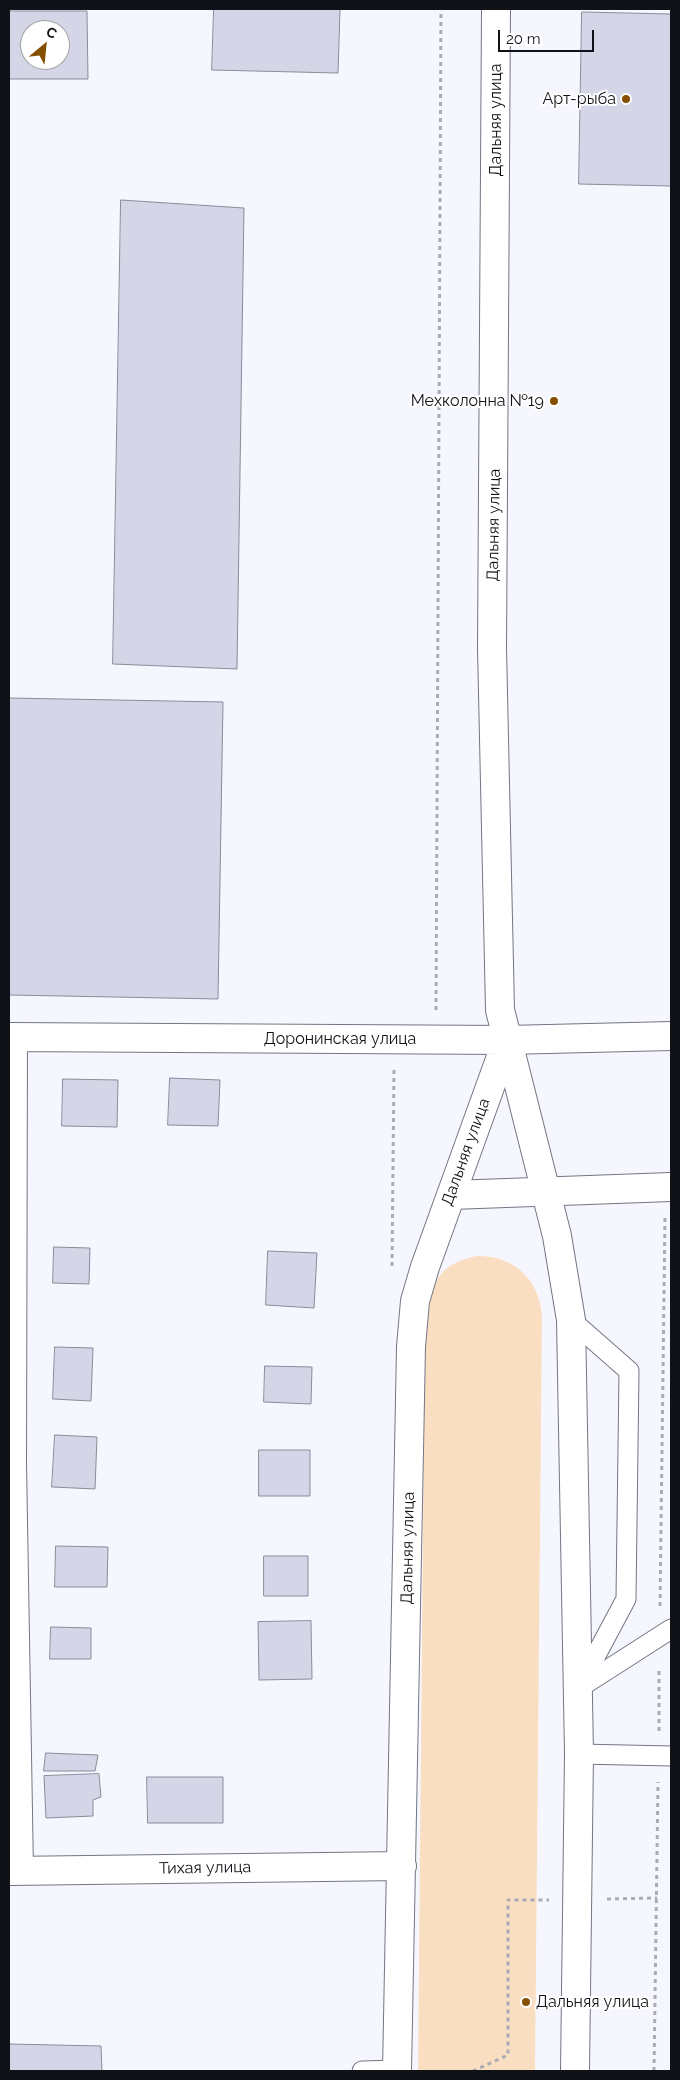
<!DOCTYPE html>
<html>
<head>
<meta charset="utf-8">
<style>
  body { margin:0 }
  #map { position:relative; width:680px; height:2080px; overflow:hidden; background:#f6f7fe; font-family:Raleway,sans-serif }
  canvas { display:block }
  .frame { position:absolute; inset:0; border:10px solid #111217; pointer-events:none }
  .north { position:absolute; left:20px; top:20px; width:50px; height:50px; box-sizing:border-box; background:#fff; border:1px solid #a0a0a2; border-radius:50%; rotate:28deg; font-size:14px; font-weight:700; line-height:20px; text-align:center; color:#111217 }
  .north::after { content:''; display:block; margin:auto; width:18px; height:22px; background:#864f00; clip-path:polygon(50% 0,100% 100%,50% 72%,0 100%) }
  .scale { position:absolute; left:498px; top:30px; width:96px; height:22px; box-sizing:border-box; border:2px solid #111217; border-top:0; padding-left:6px; font-size:15px; line-height:18px; white-space:nowrap; color:#111217; -webkit-text-stroke:4px #fff; paint-order:stroke }
</style>
</head>
<body>
<div id="map">
<canvas width="680" height="2080"></canvas>
<div class="frame"></div>
<div class="north">С</div>
<div class="scale">20 m</div>
</div>
<script>
const context = document.querySelector('canvas').getContext('2d');
context.lineJoin = 'round';
function fill(path, color) {
  context.fillStyle = color;
  context.fill(path, 'evenodd');
}
function stroke(path, color, width, dash) {
  context.strokeStyle = color;
  context.lineWidth = width;
  context.lineCap = dash ? 'butt' : 'round';
  context.setLineDash(dash || []);
  context.stroke(path);
}
function drawText(font, color, halo, rows, align = 'center') {
  context.font = font + ' Raleway,sans-serif';
  context.lineWidth = 4;
  context.setLineDash([]);
  context.textBaseline = 'middle';
  context.strokeStyle = halo;
  context.fillStyle = color;
  for (const [text, x, y, turn = 0] of rows) {
    context.save();
    context.translate(x, y);
    context.rotate((+turn || 0) * Math.PI / 180);
    context.textAlign = isNaN(turn) ? turn : align;
    if (halo) context.strokeText(text, 0, 0);
    context.fillText(text, 0, 0);
    context.restore();
  }
}
const green = new Path2D(`
  M477 1256C514 1256 538 1278 542 1315L535 2071H418L425 1313C434 1279 440 1264 477 1256Z`);
const building = new Path2D(`
  M214 9H340L338 73 212 70Z
  M9 11H87L88 79H9ZM30 30H60V60H30Z
  M582 12 671 14V186L579 184Z
  M121 200 244 208 237 669 113 664Z
  M9 698 223 702 218 999 9 995Z
  M170 1078 220 1080 218 1126 168 1125Z
  M63 1079 118 1080 117 1127 62 1126Z
  M54 1247 90 1248 89 1284 53 1283Z
  M268 1251 317 1253 314 1308 266 1305Z
  M55 1347 93 1348 91 1401 53 1399Z
  M265 1366 312 1367 311 1404 264 1402Z
  M55 1435 97 1437 95 1489 52 1487Z
  M259 1450H310V1496H259Z
  M56 1546 108 1547 107 1587H55Z
  M264 1556H308V1596H264Z
  M311 1621 312 1679 259 1680 258 1622Z
  M51 1627 91 1628V1659H50Z
  M46 1753 98 1755 95 1771H44Z
  M99 1774 101 1797 93 1800V1816L46 1818 44 1776Z
  M147 1777H223V1823H148Z
  M9 2044 101 2046 102 2071H9Z`);
const path = new Path2D(`
  M436 1010 441 9
  M392 1266 394 1069
  M660 1606 665 1217
  M659 1731V1667
  M607 1899 657 1898
  M473 2071 508 2055V1900H549
  M654 2071 658 1782`);
const lane = new Path2D(`
  M571 1320 629 1371 626 1599 579 1687
  M579 1688 671 1629
  M579 1754 671 1756
  M362 2071 397 2070`);
const street = new Path2D(`
  M9 1037 507 1040 671 1036
  M13 1037 12 1463 19 1871
  M451 1195 671 1187
  M9 1871 402 1866
  M397 2071 411 1347 415 1301 425 1267 507 1040`);
const secondary = new Path2D(`
  M496 9 492 648 500 1010 557 1236 571 1320 579 1754 575 2071`);
const markers = [
  [626,99,5,"#864f00"],
  [554,401,5,"#864f00"],
  [526,2002,5,"#864f00"]
];
const poiNames = [
  ["Арт-рыба",616,99],
  ["Мехколонна №19",544,401],
  ["Дальняя улица",536,2002,"left"]
];
const streetNames = [
  ["Дальняя улица",496,120,-90],
  ["Дальняя улица",494,525,-89],
  ["Доронинская улица",340,1039],
  ["Дальняя улица",466,1152,-70],
  ["Дальняя улица",408,1548,-89],
  ["Тихая улица",205,1868,-1]
];
fill(green, '#fadec2');
fill(building, '#d4d6e7');
stroke(building, '#898b9a', 1);
stroke(lane, '#747585', 21);
stroke(street, '#747585', 30);
stroke(secondary, '#747585', 30);
stroke(path, '#abacb2', 3, [4, 4]);
stroke(lane, '#fff', 19);
stroke(street, '#fff', 28);
stroke(secondary, '#fff', 28);
for (const [x, y, r, color] of markers) {
  const dot = new Path2D();
  dot.arc(x, y, r, 0, 2 * Math.PI);
  context.fillStyle = color;
  context.fill(dot);
  stroke(dot, '#fff', 2);
}
drawText('16px', '#111217', '#fff', poiNames, 'right');
drawText('16px', '#111217', '#fff', streetNames);
</script>
</body>
</html>
